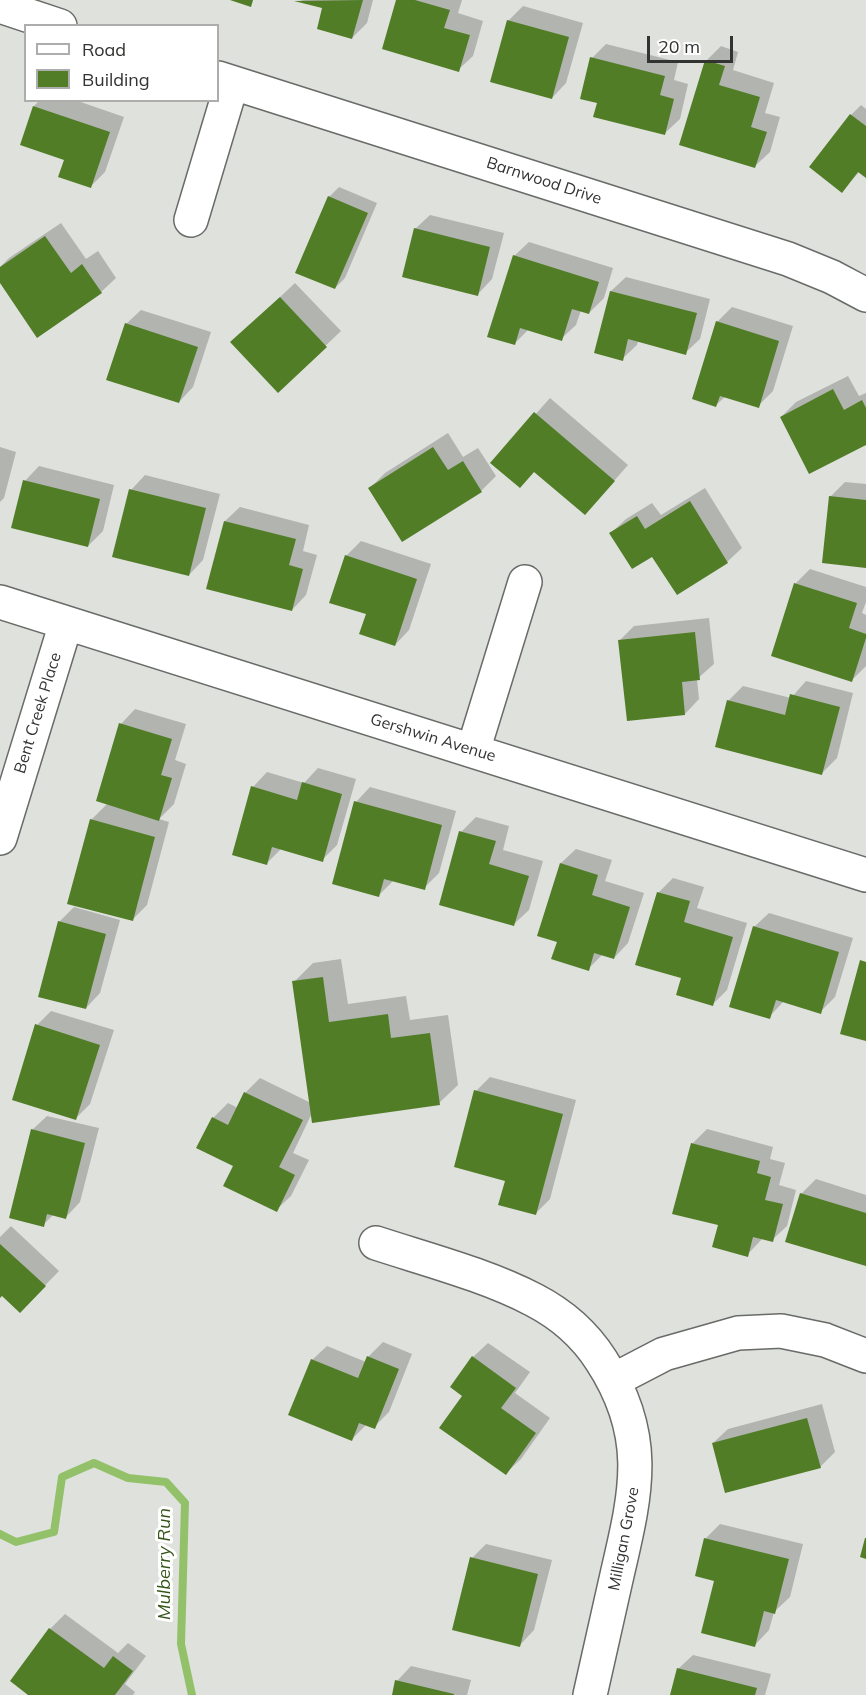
<!DOCTYPE html>
<html>
<head>
<meta charset="utf-8">
<style>
  body { margin:0 }
  #map { position:relative; width:866px; height:1695px; overflow:hidden; background:#dfe1dd; font-family:Mulish,sans-serif }
  canvas { display:block }
  .legend { position:absolute; left:24px; top:24px; width:195px; height:78px; box-sizing:border-box; background:#fff; border:2px solid #adadad; margin:0; padding:8px 10px; list-style:none; font-size:18px; color:#333332 }
  .legend li { display:flex; align-items:center; gap:12px; height:30px }
  .legend b { width:30px; border:2px solid #adadad }
  .scale { position:absolute; left:647px; top:36px; width:86px; height:27px; box-sizing:border-box; border:3px solid #333332; border-top:0; padding-left:8px; font-size:18px; line-height:21px; white-space:nowrap; color:#333332; -webkit-text-stroke:4px #fff; paint-order:stroke }
</style>
</head>
<body>
<div id="map">
<canvas width="866" height="1695"></canvas>
<ul class="legend">
<li><b style="height:8px;background:#fff"></b>Road</li>
<li><b style="height:16px;background:#517d26"></b>Building</li>
</ul>
<div class="scale">20 m</div>
</div>
<script>
const context = document.querySelector('canvas').getContext('2d');
context.lineJoin = 'round';
function fill(path, color) {
  context.fillStyle = color;
  context.fill(path, 'evenodd');
}
function stroke(path, color, width, dash) {
  context.strokeStyle = color;
  context.lineWidth = width;
  context.lineCap = dash ? 'butt' : 'round';
  context.setLineDash(dash || []);
  context.stroke(path);
}
function drawText(font, color, halo, rows, align = 'center') {
  context.font = font + ' Mulish,sans-serif';
  context.lineWidth = 6;
  context.setLineDash([]);
  context.textBaseline = 'middle';
  context.strokeStyle = halo;
  context.fillStyle = color;
  for (const [text, x, y, turn = 0] of rows) {
    context.save();
    context.translate(x, y);
    context.rotate((+turn || 0) * Math.PI / 180);
    context.textAlign = isNaN(turn) ? turn : align;
    if (halo) context.strokeText(text, 0, 0);
    context.fillText(text, 0, 0);
    context.restore();
  }
}
const shadow = new Path2D(`
  M300 0H373L367 23 352 38 324 7Z
  M398 0H462L458 13 483 21 473 56 458 70Z
  M523 6 583 23 566 83 552 98 508 21Z
  M606 44 678 62 674 80 688 84 680 119 665 133 599 102 592 58Z
  M721 46 738 52 733 70 774 83 765 113 780 117 770 152 755 166 706 61Z
  M40 100H75L124 117 105 172 90 187 66 159 34 106Z
  M861 105 866 109V176L860 171 842 191 851 115Z
  M339 187 377 203 345 278 335 288 329 197Z
  M430 215 504 233 492 279 478 294 415 229Z
  M61 223 86 259 98 251 116 278 101 292 0 281V267L9 258Z
  M529 242 613 268 604 298 589 313 581 310 576 325 561 339 529 329 515 343 514 256Z
  M626 277 710 299 700 339 685 353 638 341 637 345 622 359 595 352 611 291Z
  M295 283 341 331 278 391 247 328Z
  M732 307 793 326 773 391 758 406 726 396 716 405 717 322Z
  M141 310 211 332 193 387 179 402 126 324Z
  M848 376 859 396 866 393V443L781 417 796 402Z
  M550 398 628 465 599 498 535 471 520 486 492 463Z
  M448 433 463 457 478 448 496 476 481 491 370 488 385 473Z
  M0 447 16 452 4 498 0 502Z
  M39 466 114 485 103 531 88 546 25 481Z
  M145 475 220 494 203 560 189 575 131 490Z
  M845 482 866 484V566L830 497Z
  M705 488 742 548 727 562 653 555 611 533 626 519 652 503 661 515Z
  M240 507 309 525 303 551 317 555 306 595 292 610 225 521Z
  M361 541 431 564 409 630 395 645 368 613 346 556Z
  M810 569 866 587V602L862 613 866 615V666L852 680 795 584Z
  M709 618 714 664 697 679 699 699 685 714 620 640 634 626Z
  M806 681 853 693 837 758 822 773 728 701 743 686 791 698Z
  M135 709 186 724 175 760 186 764 174 804 159 819 169 822 147 905 132 920 91 820 108 803 121 724Z
  M318 768 356 779 337 845 322 860 282 848 267 863 253 787 267 772 304 783Z
  M370 787 456 811 439 873 424 888 394 880 379 895 356 802Z
  M476 817 509 826 503 850 543 861 529 910 514 924 461 832Z
  M576 849 612 860 605 881 644 893 628 943 614 958 603 954 588 969 559 941 561 863Z
  M673 878 704 887 697 908 747 923 727 990 713 1004 683 977 658 893Z
  M74 907 120 920 100 993 86 1008 59 922Z
  M769 913 853 938 835 997 820 1012 784 1001 769 1017 754 927Z
  M341 959 348 1004 406 996 410 1020 448 1015 458 1085 439 1103 312 1113 293 1153 309 1160 291 1196 276 1210 235 1165 213 1118 228 1103 238 1108 245 1093 260 1078 311 1103 294 982 313 963Z
  M51 1011 114 1030 90 1104 76 1118 37 1025Z
  M490 1077 576 1100 550 1199 535 1214 507 1180 476 1091Z
  M47 1116 99 1128 80 1202 66 1217 54 1214 43 1225 32 1130Z
  M707 1129 773 1147 770 1159 785 1163 779 1185 796 1190 787 1226 772 1240 763 1238 747 1255 692 1144Z
  M816 1179 866 1195V1265L801 1194Z
  M11 1226 59 1271 20 1311 2 1294 0 1297V1237Z
  M383 1342 412 1354 389 1412 374 1427 367 1424 352 1439 312 1360 327 1346 366 1362 368 1357Z
  M488 1343 530 1372 515 1393 550 1418 521 1459 506 1473 473 1357Z
  M822 1404 835 1452 820 1467 713 1443 728 1429Z
  M720 1524 803 1544 790 1597 774 1612 769 1630 755 1645 716 1580 697 1575 706 1538Z
  M486 1544 552 1560 534 1630 520 1645 472 1558Z
  M65 1614 118 1653 128 1643 146 1656 125 1684 135 1692 133 1695H31L12 1681 50 1629Z
  M693 1655 771 1674 765 1695H672L678 1669Z
  M411 1666 471 1680 467 1695H393L397 1681Z`);
const stream = new Path2D(`
  M0 1534 16 1542 54 1532 62 1477 94 1463 128 1478 166 1482 185 1503 181 1644 192 1695`);
const building = new Path2D(`
  M230 0H253L251 7Z
  M363 0 352 39 317 29 322 8 294 1Z
  M396 0H415L450 10 444 28 470 35 459 72 382 49Z
  M507 20 569 37 552 99 490 82Z
  M590 57 665 76 660 95 674 99 665 135 593 117 597 103 580 99Z
  M705 60 725 66 719 85 760 97 751 127 767 132 755 168 679 145Z
  M33 106 110 132 91 188 58 177 64 160 20 145Z
  M850 114 866 126V178L858 172 842 193 809 167Z
  M328 196 368 213 335 289 295 273Z
  M414 228 490 247 478 296 402 277Z
  M45 236 71 273 82 264 102 293 37 338 0 283V267Z
  M513 255 599 282 589 314 572 309 562 341 520 328 515 345 487 337Z
  M610 291 697 313 686 355 628 339 623 361 594 353Z
  M280 297 327 347 278 393 230 342Z
  M716 321 779 341 759 408 720 396 716 407 692 399Z
  M125 323 198 347 179 403 106 380Z
  M833 389 844 410 862 400 866 408V445L809 474 780 417Z
  M534 412 615 481 585 515 534 472 520 488 490 463Z
  M433 447 448 470 463 461 482 492 402 542 368 488Z
  M23 480 100 499 88 547 11 528Z
  M129 489 206 508 189 576 112 557Z
  M829 496 866 500V568L822 563Z
  M690 501 728 563 677 595 652 557 632 569 609 533 637 516 645 529Z
  M224 521 296 539 289 565 303 569 292 611 206 589Z
  M345 555 417 579 395 646 359 634 366 614 329 603Z
  M794 583 857 603 849 628 866 634V638L852 682 771 656Z
  M695 632 700 680 682 682 685 715 627 721 618 640Z
  M790 694 840 707 822 775 715 747 727 700 785 715Z
  M119 723 172 739 161 775 172 778 159 821 96 801Z
  M302 782 342 794 323 862 272 847 267 865 232 855 251 786 297 800Z
  M354 801 442 825 425 890 384 879 379 897 332 884Z
  M90 819 155 837 133 921 67 904Z
  M459 831 496 841 489 864 529 876 514 926 439 905Z
  M560 863 598 875 592 895 630 907 614 959 594 953 589 971 551 959 557 942 537 936Z
  M657 892 690 901 684 922 733 937 713 1006 676 995 681 978 635 965Z
  M58 921 106 934 86 1009 38 997Z
  M753 926 839 952 821 1014 776 1000 770 1019 729 1007Z
  M860 960 866 962V1041L840 1034Z
  M323 977 329 1022 388 1014 391 1038 430 1033 440 1105 312 1123 292 981Z
  M35 1024 100 1045 76 1120 12 1100Z
  M474 1090 563 1114 536 1215 498 1205 505 1181 454 1167Z
  M244 1092 303 1120 279 1167 295 1175 277 1212 223 1186 233 1166 196 1148 212 1117 228 1125Z
  M31 1129 85 1143 66 1219 47 1214 44 1227 9 1218Z
  M691 1143 760 1161 757 1173 771 1177 765 1200 783 1204 773 1242 753 1237 748 1257 712 1247 718 1225 672 1214Z
  M800 1193 866 1213V1266L785 1242Z
  M0 1244 46 1286 20 1313 2 1296 0 1298Z
  M367 1356 399 1369 375 1429 359 1423 352 1441 288 1415 311 1359 358 1378Z
  M472 1356 516 1388 501 1408 536 1433 506 1475 439 1428 462 1396 450 1387Z
  M807 1418 821 1468 725 1493 712 1443Z
  M704 1538 789 1559 775 1614 764 1611 755 1647 701 1633 714 1581 695 1576Z
  M865 1538H866V1559L860 1557Z
  M470 1557 538 1574 520 1647 452 1630Z
  M49 1628 104 1668 113 1656 133 1671 115 1695H28L10 1681Z
  M677 1668 757 1688 755 1695H670Z
  M395 1680 454 1694V1695H392Z`);
const minor = new Path2D(`
  M0 6 60 26
  M218 78 788 259 832 277 866 295
  M191 220 232 83
  M0 602 866 875
  M473 751 525 582
  M0 838 66 623
  M376 1243C428 1260 486 1275 534 1300 561 1314 585 1335 601 1360 651 1436 636 1493 617 1575 608 1615 599 1655 590 1695
  M614 1380 664 1354 738 1333 781 1331 825 1340 866 1356`);
const streetNames = [
  ["Barnwood Drive",544,181,18],
  ["Bent Creek Place",38,713,-73],
  ["Gershwin Avenue",433,738,17],
  ["Milligan Grove",624,1539,-79]
];
const waterNames = [
  ["Mulberry Run",165,1564,-90]
];
fill(shadow, '#0003');
stroke(stream, '#92c16a', 8);
fill(building, '#517d26');
stroke(minor, '#696b68', 36);
stroke(minor, '#fff', 33);
drawText('16px', '#333332', '#fff', streetNames);
drawText('italic 18px', '#355418', '#fff', waterNames);
</script>
</body>
</html>
